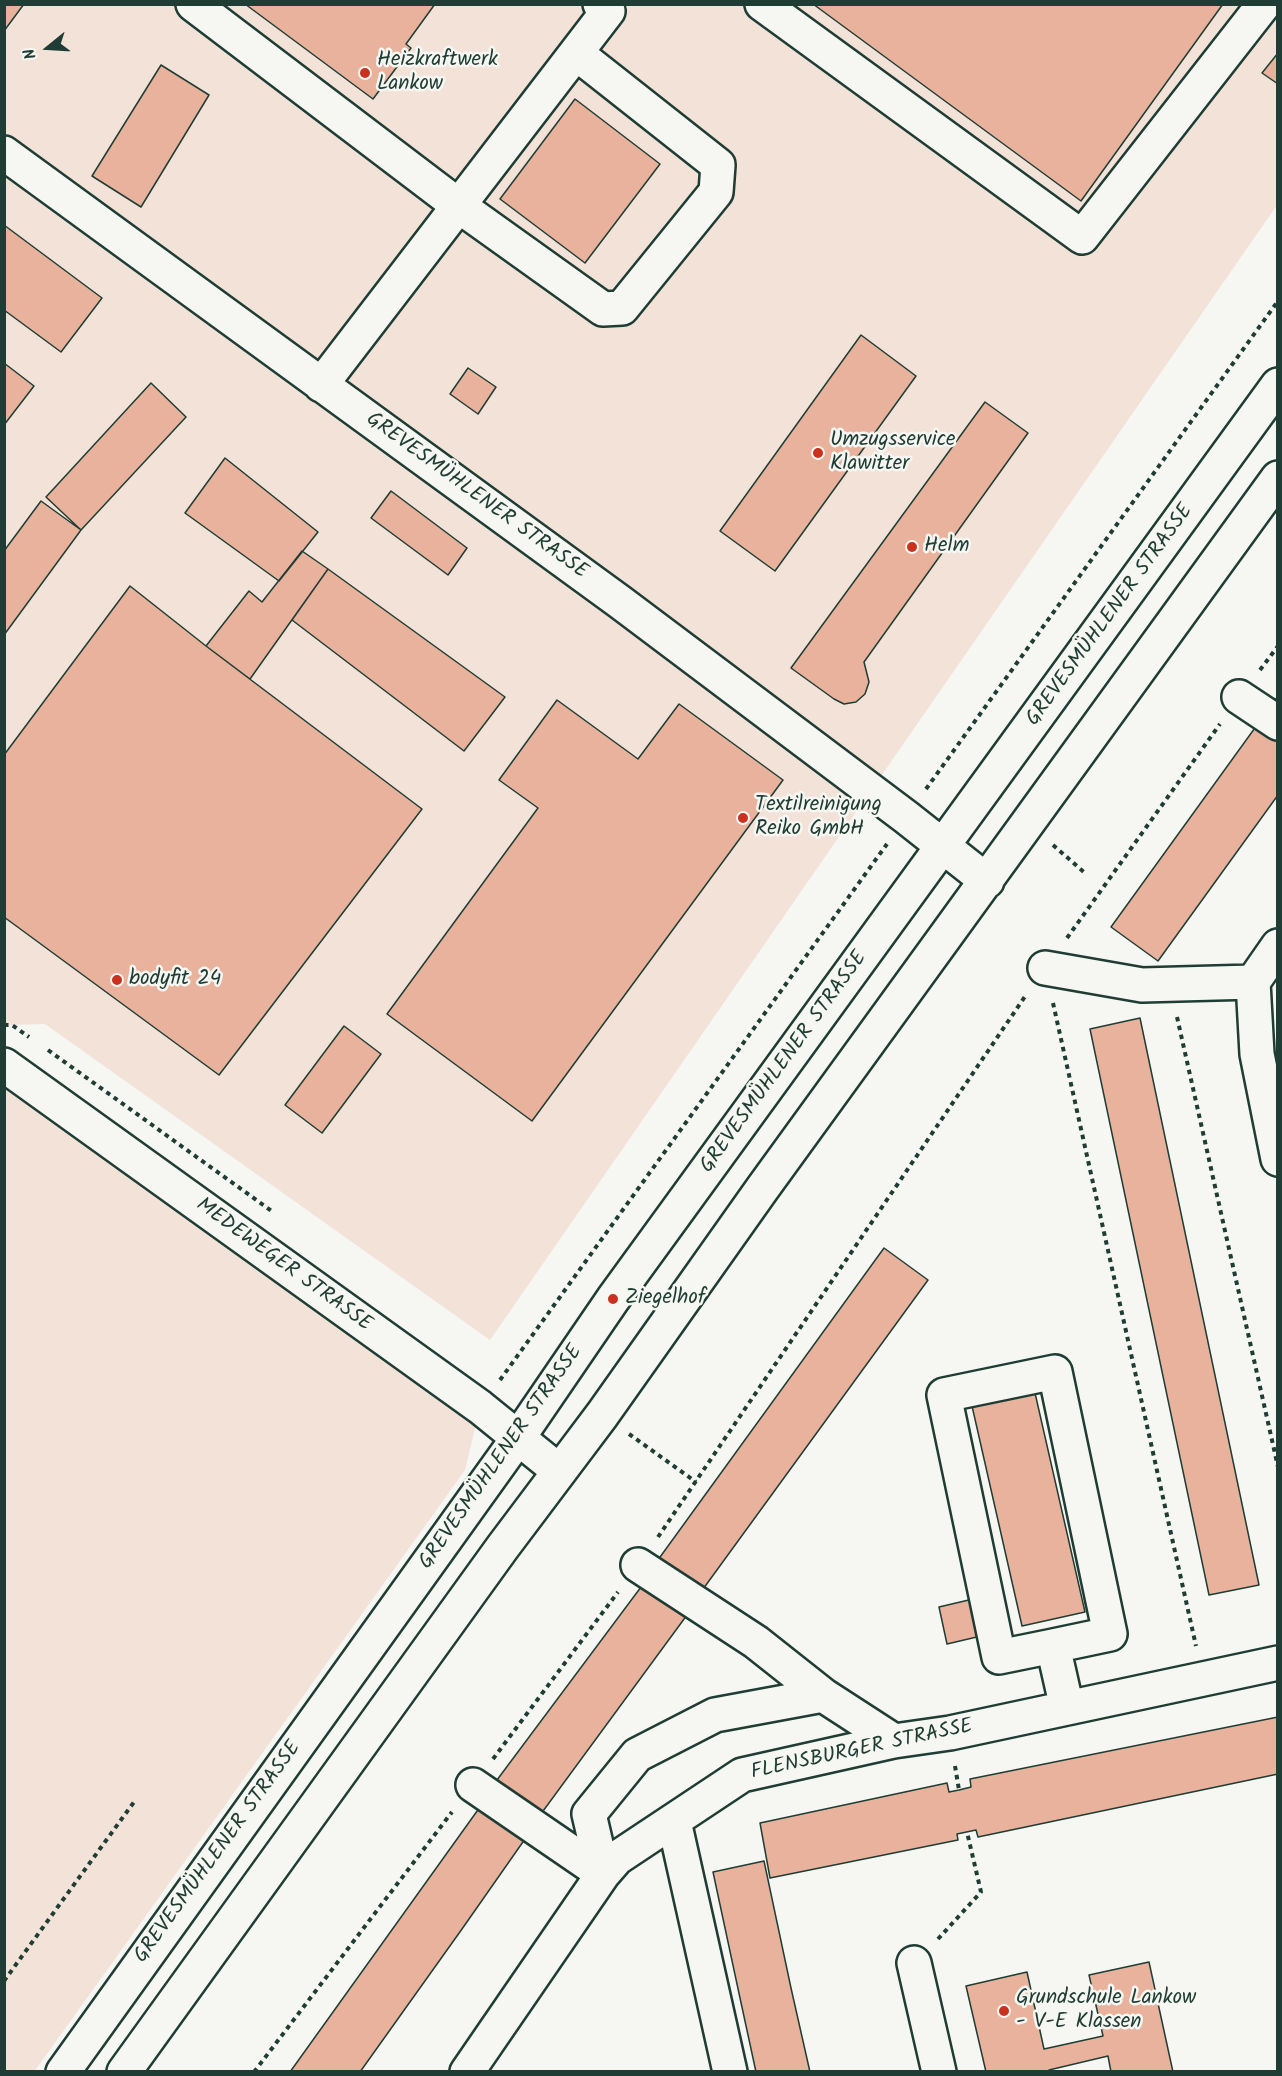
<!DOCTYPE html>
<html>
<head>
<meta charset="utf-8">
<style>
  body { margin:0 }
  #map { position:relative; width:1282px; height:2076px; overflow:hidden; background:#f6f6f2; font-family:Kalam,sans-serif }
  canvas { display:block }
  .frame { position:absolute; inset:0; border:6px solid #1f3d34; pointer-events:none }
  .north { position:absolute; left:18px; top:18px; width:60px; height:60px; -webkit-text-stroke:4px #f6f6f2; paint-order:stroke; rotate:252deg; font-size:16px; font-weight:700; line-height:24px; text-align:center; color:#1f3d34 }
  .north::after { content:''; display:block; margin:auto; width:21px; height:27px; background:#1f3d34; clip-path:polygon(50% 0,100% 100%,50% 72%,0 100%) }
</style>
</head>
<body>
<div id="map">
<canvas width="1282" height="2076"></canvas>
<div class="frame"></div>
<div class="north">N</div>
</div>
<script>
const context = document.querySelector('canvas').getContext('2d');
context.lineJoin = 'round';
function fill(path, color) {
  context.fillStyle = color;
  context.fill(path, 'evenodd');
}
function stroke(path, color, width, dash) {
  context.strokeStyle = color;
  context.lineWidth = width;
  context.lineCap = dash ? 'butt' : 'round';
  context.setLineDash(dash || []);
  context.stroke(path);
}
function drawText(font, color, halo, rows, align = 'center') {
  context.font = font + ' Kalam,sans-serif';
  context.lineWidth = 5;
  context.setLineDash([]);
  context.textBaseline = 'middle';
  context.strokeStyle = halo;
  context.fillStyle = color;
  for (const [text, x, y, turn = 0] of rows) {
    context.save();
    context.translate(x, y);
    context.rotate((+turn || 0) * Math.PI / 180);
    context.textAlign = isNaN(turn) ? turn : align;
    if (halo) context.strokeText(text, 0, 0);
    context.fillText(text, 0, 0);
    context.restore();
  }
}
const built = new Path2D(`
  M4 5H1277V205L490 1340 45 1024 5 1025Z
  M4 1065 480 1407 465 1470 34 2072 4 2071Z`);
const building = new Path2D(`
  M4 4H24L4 31Z
  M245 4H435L406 44 411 48 373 99Z
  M813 4H1223L1081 201Z
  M1278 53V84L1262 73Z
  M161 65 209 95 141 207 92 176Z
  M575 99 660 164 585 263 500 199Z
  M4 225 102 298 61 352 4 310Z
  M861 335 916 376 775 571 720 531Z
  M4 363 34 386 4 425Z
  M468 368 496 387 478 414 450 394Z
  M151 383 186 417 81 530 46 497Z
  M985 402 1028 433 864 662 869 682 865 694 856 702 844 704 834 699 791 668Z
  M225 458 318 532 279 581 185 513Z
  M391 491 467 548 448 575 371 518Z
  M41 501 81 530 4 635V551Z
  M302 551 328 569 250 679 206 646 249 591 262 602Z
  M328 569 505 697 464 751 292 620Z
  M130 586 206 646 422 809 219 1075 4 917V755Z
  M1278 696V795L1158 961 1111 927Z
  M557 700 638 759 679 704 783 780 532 1121 387 1014 538 808 499 780Z
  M1140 1018 1259 1585 1209 1595 1090 1029Z
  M344 1026 381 1054 322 1133 285 1105Z
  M884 1248 928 1280 698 1596 655 1564Z
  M1035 1393 1085 1612 1022 1626 972 1406Z
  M644 1583 687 1615 535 1822 491 1788Z
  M973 1599 981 1636 947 1644 939 1607Z
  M1278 1717V1774L978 1837 976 1830 957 1834 958 1840 770 1878 760 1823 947 1783 949 1792 959 1790 971 1787 970 1779Z
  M480 1807 525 1839 462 1929 360 2072H290Z
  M764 1861 791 1988 810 2072H756L740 1998 713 1872Z
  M1149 1962 1173 2072H1111L1108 2056 1049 2070 1050 2072H986L966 1986 1027 1972 1044 2049 1103 2036 1089 1975Z`);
const path = new Path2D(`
  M1260 670 1278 646
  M926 789 1278 301
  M1053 845 1085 873
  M1067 938 1220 724
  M1053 1003 1196 1646
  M1177 1017 1278 1467
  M4 1025H12L29 1037
  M48 1050 273 1212
  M500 1380 887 844
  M629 1434 696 1482
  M658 1537 1026 995
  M493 1759 618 1592
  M955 1766 959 1790
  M938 1939 981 1892 967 1832
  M4 1981 134 1802
  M254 2072 452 1812`);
const minor = new Path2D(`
  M193 4 459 206 603 309 622 308 716 192 718 165 576 53
  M762 4 1082 237 1264 4
  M4 153 620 602 906 817 987 881
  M321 385 608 11 600 4
  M1239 697 1278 723
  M1278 946 1253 982 1257 1054 1278 1159
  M1045 968 1142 985 1253 982
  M4 1065 480 1407 559 1471
  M638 1565 756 1642 823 1695 894 1741
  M1053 1646 999 1657 944 1395 1055 1372 1110 1634 1053 1646 1067 1708
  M473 1785 603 1874 589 1814 637 1755 715 1715 823 1695
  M674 1821 730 2072
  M914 1963 939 2072
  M63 2072 518 1438 613 1299 1278 385
  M124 2072 502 1548 602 1415 762 1189 1278 478
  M467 2072 603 1874 617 1858 742 1775 894 1741 950 1733 1278 1663`);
const markers = [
  [365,73,6,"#c8321e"],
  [818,453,6,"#c8321e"],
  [912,547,6,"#c8321e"],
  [743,818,6,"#c8321e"],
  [117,980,6,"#c8321e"],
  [613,1299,6,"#c8321e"],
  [1004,2011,6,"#c8321e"]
];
const poiNames = [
  ["Heizkraftwerk",377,61],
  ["Lankow",377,85],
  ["Umzugsservice",830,441],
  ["Klawitter",830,465],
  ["Helm",924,547],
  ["Textilreinigung",755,806],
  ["Reiko GmbH",755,830],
  ["bodyfit 24",129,980],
  ["Ziegelhof",625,1299],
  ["Grundschule Lankow",1016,1999],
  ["- V-E Klassen",1016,2023]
];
const streetNames = [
  ["GREVESMÜHLENER STRASSE",476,497,36],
  ["GREVESMÜHLENER STRASSE",1111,616,-54],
  ["GREVESMÜHLENER STRASSE",785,1063,-54],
  ["MEDEWEGER STRASSE",283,1266,36],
  ["GREVESMÜHLENER STRASSE",502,1458,-55],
  ["FLENSBURGER STRASSE",862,1751,-12],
  ["GREVESMÜHLENER STRASSE",219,1853,-54]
];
fill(built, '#f2e2d8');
fill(building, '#e8b29d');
stroke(building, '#1f3d34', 1.5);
stroke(minor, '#1f3d34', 38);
stroke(path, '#1f3d34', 4, [4.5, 4.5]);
stroke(minor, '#f6f6f2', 33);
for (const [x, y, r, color] of markers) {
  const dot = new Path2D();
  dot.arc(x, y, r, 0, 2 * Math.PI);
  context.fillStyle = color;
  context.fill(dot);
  stroke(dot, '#f6f6f2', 2);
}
drawText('21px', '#1f3d34', '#f6f6f2', poiNames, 'left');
drawText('21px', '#1f3d34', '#f6f6f2', streetNames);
</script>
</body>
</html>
